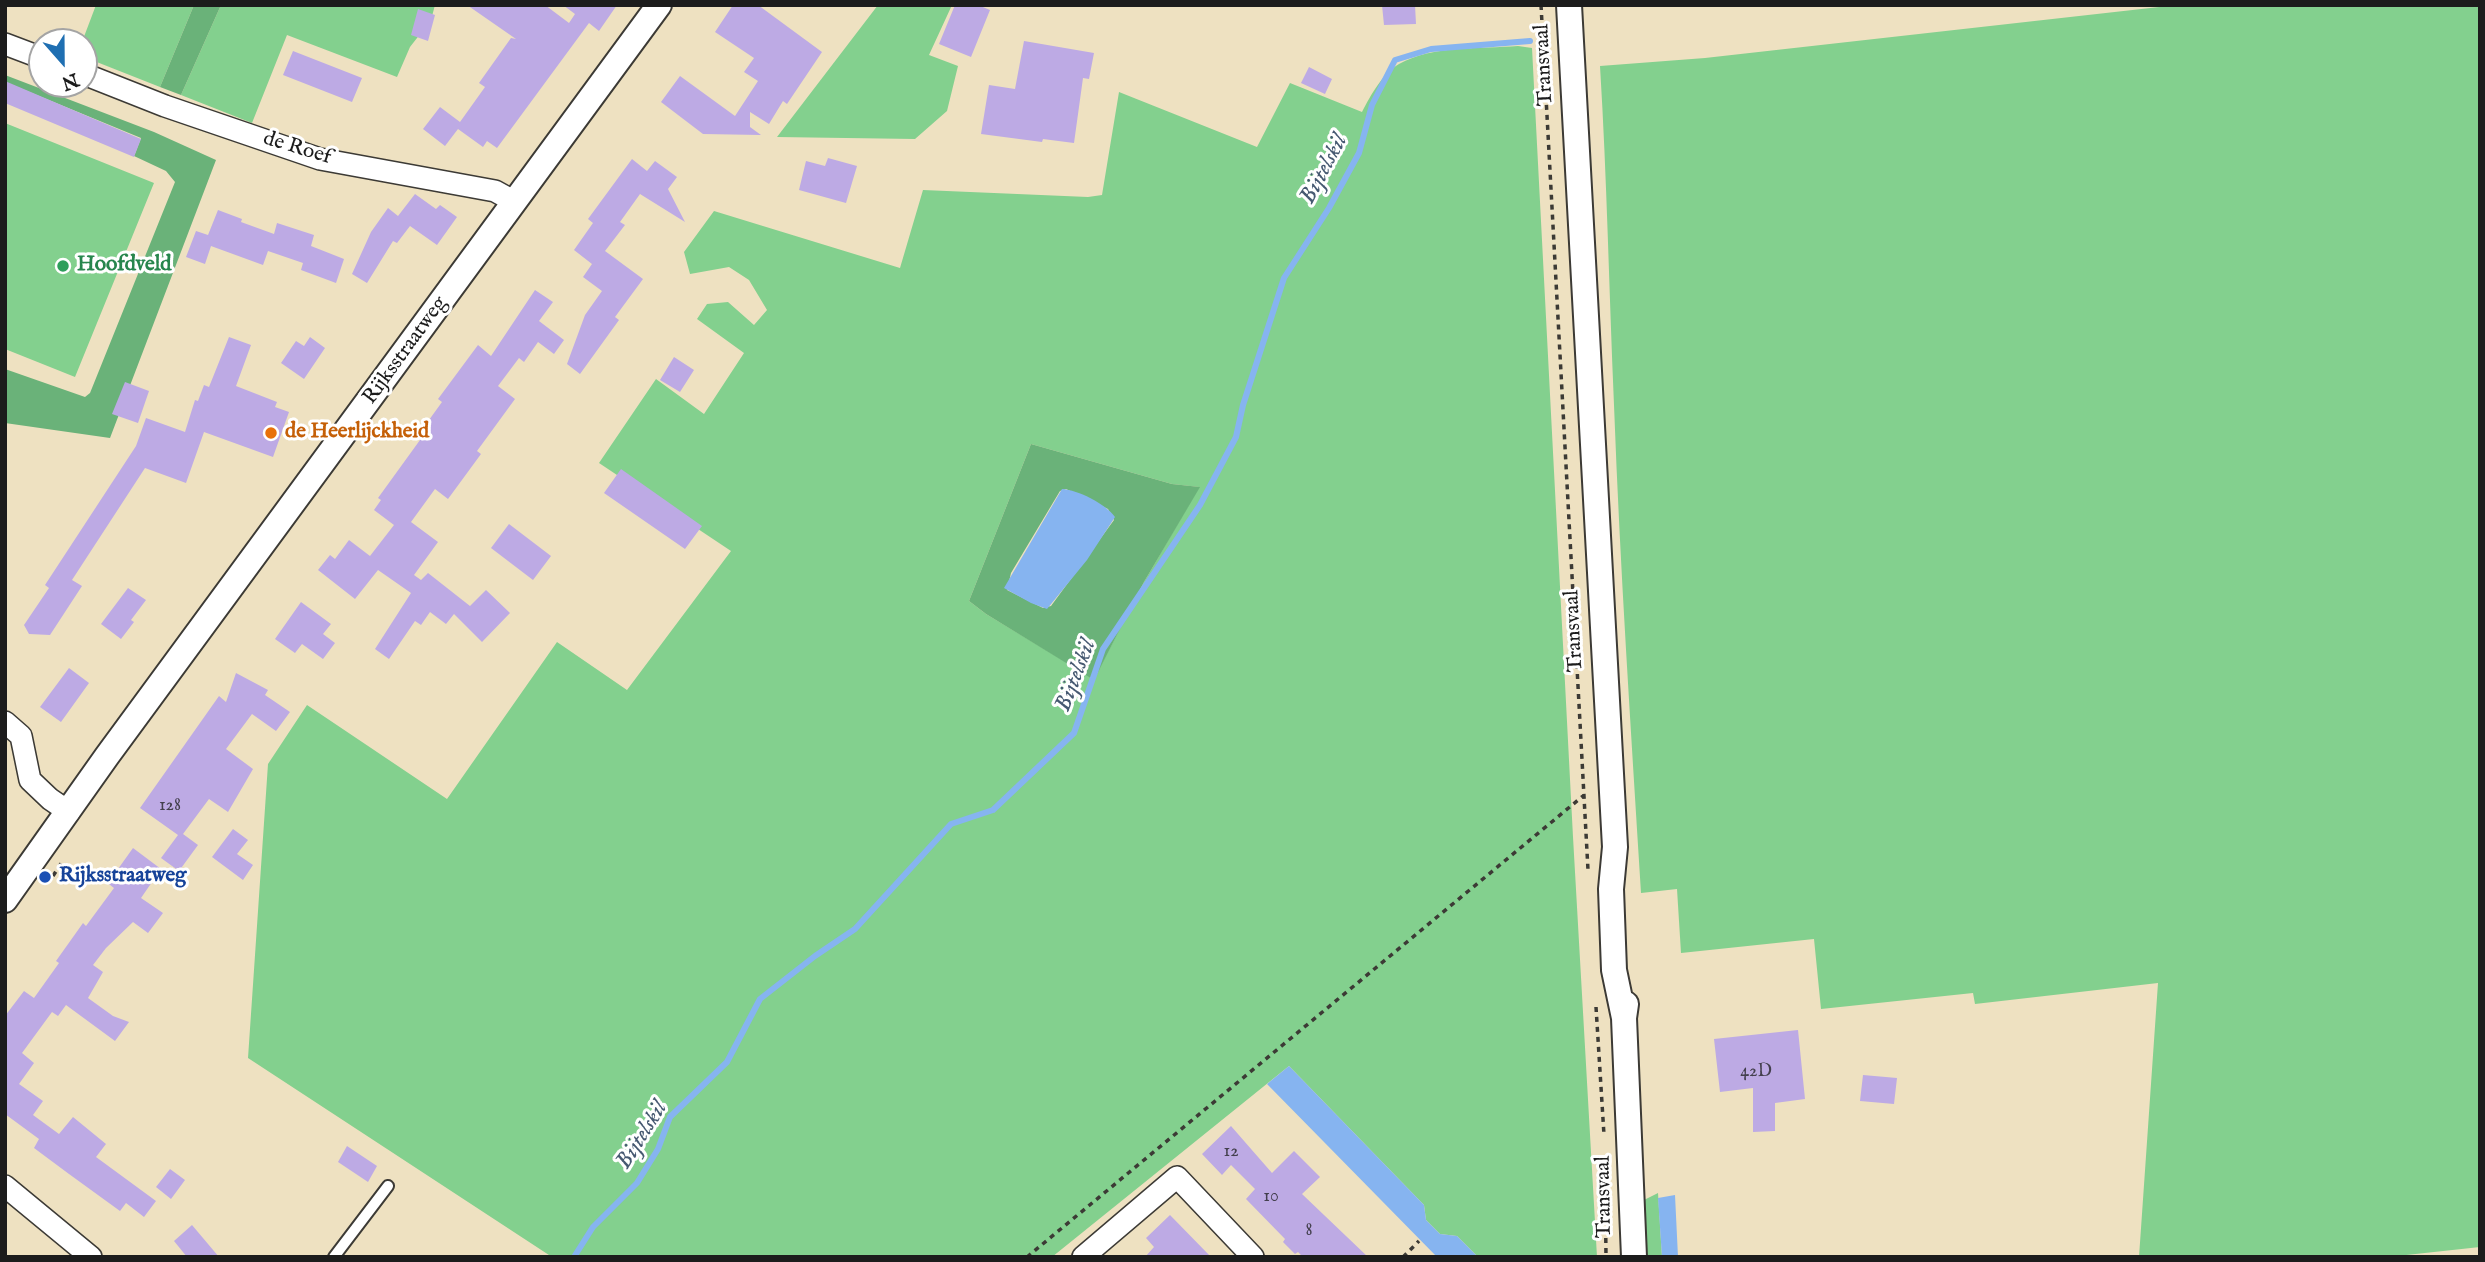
<!DOCTYPE html>
<html>
<head>
<meta charset="utf-8">
<style>
  body { margin:0 }
  #map { position:relative; width:2485px; height:1262px; overflow:hidden; background:#eee1c1; font-family:"IM FELL English",serif }
  canvas { display:block }
  .frame { position:absolute; inset:0; border:7px solid #1c1c1c; pointer-events:none }
  .north { position:absolute; left:28px; top:28px; width:70px; height:70px; box-sizing:border-box; background:#fff; border:2px solid #a4a4a4; border-radius:50%; rotate:159deg; font-size:19px; font-weight:700; line-height:28px; text-align:center; color:#1c1c1c }
  .north::after { content:''; display:block; margin:auto; width:24px; height:32px; background:#1f6fb2; clip-path:polygon(50% 0,100% 100%,50% 72%,0 100%) }
</style>
</head>
<body>
<div id="map">
<canvas width="2485" height="1262"></canvas>
<div class="frame"></div>
<div class="north">N</div>
</div>
<script>
const context = document.querySelector('canvas').getContext('2d');
context.lineJoin = 'round';
function fill(path, color) {
  context.fillStyle = color;
  context.fill(path, 'evenodd');
}
function stroke(path, color, width, dash) {
  context.strokeStyle = color;
  context.lineWidth = width;
  context.lineCap = dash ? 'butt' : 'round';
  context.setLineDash(dash || []);
  context.stroke(path);
}
function drawText(font, color, halo, rows, align = 'center') {
  context.font = font + ' "IM FELL English",serif';
  context.lineWidth = 6;
  context.setLineDash([]);
  context.textBaseline = 'middle';
  context.strokeStyle = halo;
  context.fillStyle = color;
  for (const [text, x, y, turn = 0] of rows) {
    context.save();
    context.translate(x, y);
    context.rotate((+turn || 0) * Math.PI / 180);
    context.textAlign = isNaN(turn) ? turn : align;
    if (halo) context.strokeText(text, 0, 0);
    context.fillText(text, 0, 0);
    context.restore();
  }
}
const green = new Path2D(`
  M96 5H194L160 87 84 57V42H82Z
  M221 5H435L431 20 410 47 397 77 287 35 252 123 181 95Z
  M878 5H952L929 55 958 66 947 111 915 139 777 137Z
  M2177 5H2480V1247L2388 1257H2139L2158 983 1975 1004 1973 993 1821 1009 1814 939 1681 953 1677 889 1641 893C1631 730 1620 568 1614 405 1609 292 1607 179 1600 66L1705 58Z
  M1518 46 1532 48 1573 837 1597 1257H1478L1457 1236 1440 1234 1426 1220 1424 1205 1289 1066 1052 1257H552L248 1058 268 764 307 705 447 799 557 642 627 690 731 551 599 463 656 379 704 414 744 353 697 319 707 304 728 302 754 325 767 310 749 280 729 267 690 274 684 252 714 211 900 268 923 190 1088 197 1102 195 1119 92 1257 147 1290 83 1362 112C1371 95 1382 74 1399 64 1433 45 1481 49 1518 46ZM1031 444 1172 484 1199 487 1144 582 1094 679 986 614 969 601Z
  M5 123 154 183 75 377 5 349Z
  M1658 1193 1662 1257H1643L1644 1200Z`);
const forest = new Path2D(`
  M194 5H221L181 95 160 87Z
  M5 75 154 132 216 160 110 438 5 423V369L85 397 90 393 175 182 166 171 134 156 141 138 5 82Z
  M1031 444 1172 484 1200 487 1144 582 1094 680 986 614 969 601ZM1066 489 1108 509 1114 520 1051 606 1043 608 1007 590 1011 573 1060 491Z`);
const water = new Path2D(`
  M1062 489C1078 490 1106 504 1115 517L1087 560 1047 609 1031 603 1004 588Z
  M1289 1066 1424 1205 1426 1220 1440 1234 1457 1236 1478 1257H1437L1267 1084Z
  M1675 1195 1678 1257H1662L1658 1198Z`);
const stream = new Path2D(`
  M574 1257 593 1227 637 1183 658 1149 670 1117 727 1062 760 999 815 956 855 929 951 824 993 810 1074 733 1103 649 1200 505 1236 437 1243 405 1284 278 1329 208 1359 153 1372 105 1395 60 1431 49 1530 41`);
const building = new Path2D(`
  M467 5H545L569 23 575 14 563 5H617L599 31 589 23 497 148 487 141 483 147 458 129 445 146 423 129 440 107 460 122 485 87 479 83 511 38 516 39Z
  M733 5H758L822 52 787 104 783 101 769 124 750 112V127L761 135 703 134 661 102 680 76 735 116 758 81 744 72 754 58 715 32Z
  M955 5H978L990 10 971 57 939 44Z
  M1382 5H1415L1416 24 1384 25Z
  M418 9 435 15 428 41 411 35Z
  M1024 41 1094 53 1089 79 1083 78 1074 143 1043 139 1042 142 981 134 989 85 1015 89Z
  M293 51 362 78 352 102 283 75Z
  M1309 67 1332 79 1325 94 1301 83Z
  M5 81 141 139 134 157 5 103Z
  M828 158 857 166 846 203 799 190 806 161 825 166Z
  M632 159 647 171 655 161 677 177 668 189 685 222 640 194 620 222 625 225 605 251 643 279 615 317 619 320 580 374 567 364 585 315 602 291 583 277 592 264 574 250 593 223 588 219Z
  M415 194 436 209 440 205 457 217 437 245 410 226 397 243 393 241 367 283 352 274 371 232 388 208 398 216Z
  M218 210 242 219 241 222 274 234 277 223 314 235 311 246 344 259 336 283 301 270 303 263 268 251 263 265 211 246 205 264 186 257 196 231 208 235Z
  M535 290 553 302 539 321 564 340 554 354 538 342 524 362 519 358 498 386 515 399 477 451 481 454 448 499 435 489 411 522 438 542 414 575 421 580 428 573 470 606 486 590 510 613 482 642 454 614 446 624 430 612 421 625 415 621 389 659 375 649 411 593 378 570 355 599 318 570 330 555 335 559 349 540 370 556 394 525 374 510 381 500 378 498 420 440 416 438 442 402 438 399 478 345 491 356Z
  M229 337 251 345 236 386 277 402 275 407 289 412 273 457 204 432 186 483 145 468 72 580 82 586 50 635 29 634 24 625 49 588 45 585 136 446 146 418 185 432 195 400 198 401 204 385 209 387Z
  M310 337 325 348 304 379 281 363 296 341 304 346Z
  M674 357 694 370 680 392 660 380Z
  M125 382 149 391 138 423 112 414Z
  M621 469 702 526 685 549 604 493Z
  M509 524 551 556 533 580 491 548Z
  M128 588 146 600 131 620 134 622 121 639 101 624Z
  M301 602 331 624 323 634 335 643 323 659 302 644 295 653 275 639Z
  M69 668 89 683 61 722 40 707Z
  M236 673 268 690 265 695 290 712 276 731 252 714 226 749 253 769 228 812 209 799 183 834 198 845 179 871 161 858 178 835 140 808 219 696 226 702Z
  M233 829 248 840 237 854 253 865 243 880 212 857Z
  M133 848 161 869 141 898 163 913 148 933 133 922 106 948 93 965 103 972 88 998 113 1016 129 1022 115 1041 66 1005 58 1016 52 1012 22 1053 34 1063 19 1084 43 1101 33 1115 59 1134 73 1117 106 1144 96 1157 156 1201 144 1217 126 1203 120 1211 69 1174 34 1148 39 1139 5 1114V1016L24 991 34 998 59 963 56 961 83 923 86 926 114 888 105 881 115 867 118 869Z
  M1798 1030 1805 1099 1775 1103V1131L1753 1132V1088L1720 1092 1714 1039Z
  M1863 1075 1897 1078 1894 1104 1860 1101Z
  M1231 1126 1272 1173 1294 1151 1320 1177 1302 1194 1368 1257H1303L1298 1252 1295 1254 1283 1242 1285 1239 1246 1199 1255 1189 1231 1165 1222 1175 1202 1154Z
  M347 1146 377 1166 368 1182 338 1162Z
  M170 1169 185 1180 171 1199 156 1187Z
  M1170 1215 1211 1257H1145L1154 1247 1146 1238Z
  M192 1225 219 1257H187L174 1241Z`);
const path = new Path2D(`
  M1541 5 1588 870
  M53 876 62 862
  M1596 1007 1604 1135
  M1605 1168 1606 1257
  M1027 1257 1583 796
  M1403 1257 1419 1241`);
const service = new Path2D(`
  M334 1257 388 1186`);
const minor = new Path2D(`
  M5 44 42 58
  M84 74 165 106 320 159 495 191 515 202
  M5 722 21 736 30 780 50 799 69 812
  M5 1186 91 1257
  M1083 1257 1177 1177 1253 1257`);
const tertiary = new Path2D(`
  M1569 5 1615 847 1611 889 1614 970 1624 1018
  M5 900 107 756 659 5
  M1626 1004 1624 1018 1634 1257`);
const markers = [
  [63,266,7,"#2e9e5b"],
  [271,433,7,"#e8710a"],
  [45,877,7,"#1a4fb4"]
];
const numberNames = [
  ["128",170,806],
  ["42D",1756,1072],
  ["12",1231,1152],
  ["10",1271,1197],
  ["8",1309,1231]
];
const streetNames = [
  ["Transvaal",1545,65,-93],
  ["de Roef",297,149,17],
  ["Rijksstraatweg",406,351,-54],
  ["Transvaal",1575,631,-93],
  ["Transvaal",1605,1197,-91]
];
const leisureNames = [
  ["Hoofdveld",77,266]
];
const foodNames = [
  ["de Heerlijckheid",285,433]
];
const transitNames = [
  ["Rijksstraatweg",59,877]
];
const waterNames = [
  ["Bijtelskil",1325,170,-62],
  ["Bijtelskil",1077,676,-69],
  ["Bijtelskil",643,1136,-58]
];
fill(green, '#83d08e');
fill(forest, '#6ab279');
fill(water, '#86b4f0');
stroke(stream, '#86b4f0', 6);
fill(building, '#bdaae4');
stroke(service, '#3c3a35', 14);
stroke(minor, '#3c3a35', 24);
stroke(tertiary, '#3c3a35', 28);
stroke(path, '#3c3a35', 3.5, [5, 5]);
stroke(service, '#fff', 10);
stroke(minor, '#fff', 21);
stroke(tertiary, '#fff', 24);
for (const [x, y, r, color] of markers) {
  const dot = new Path2D();
  dot.arc(x, y, r, 0, 2 * Math.PI);
  context.fillStyle = color;
  context.fill(dot);
  stroke(dot, '#fff', 2.5);
}
drawText('18px', '#44404e', null, numberNames);
drawText('21px', '#1c1c1c', '#fff', streetNames);
drawText('bold 21px', '#27864d', '#fff', leisureNames, 'left');
drawText('bold 21px', '#c56008', '#fff', foodNames, 'left');
drawText('bold 21px', '#164399', '#fff', transitNames, 'left');
drawText('italic 23px', '#465971', '#fff', waterNames);
</script>
</body>
</html>
